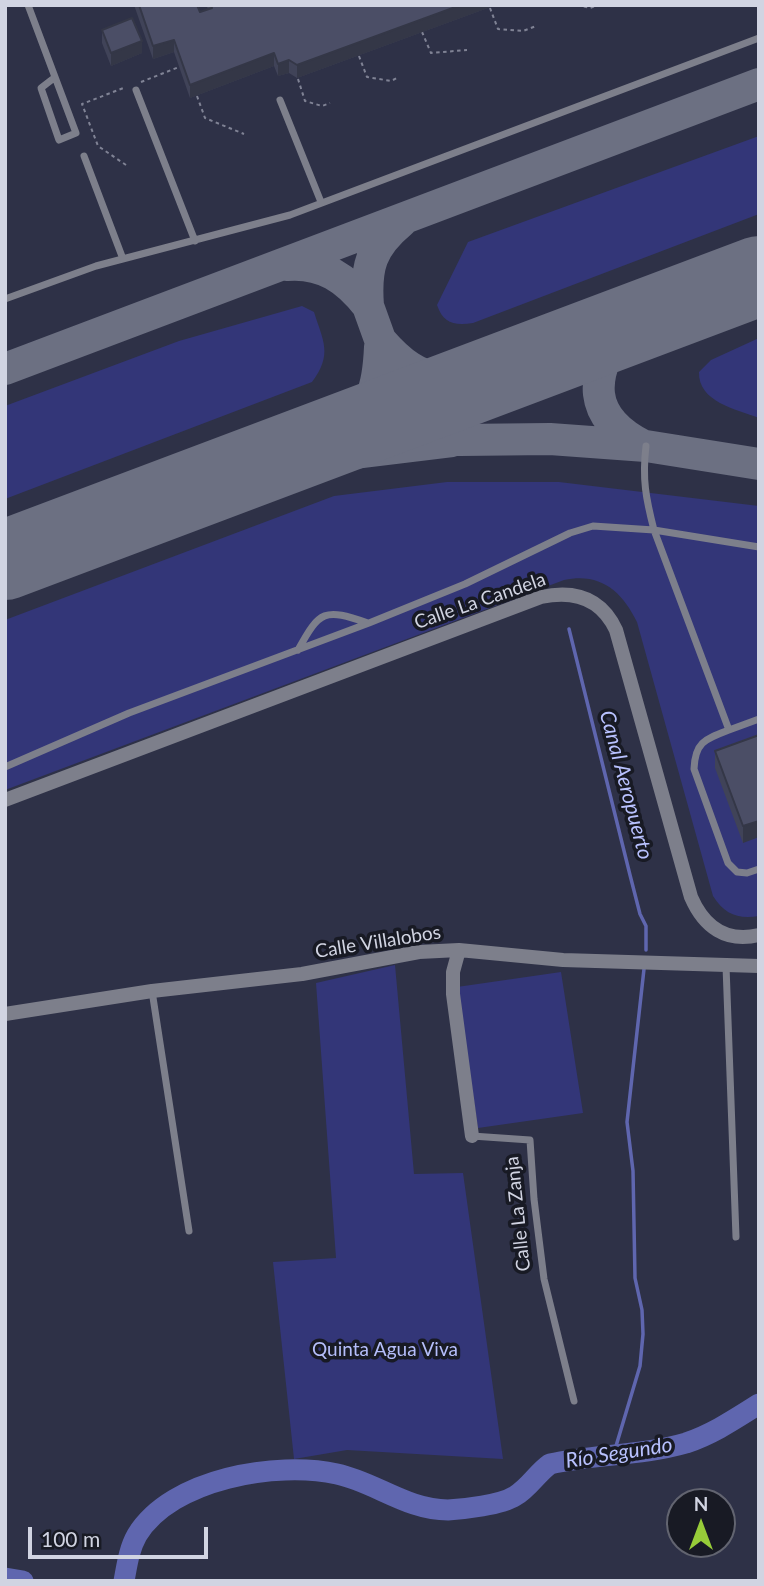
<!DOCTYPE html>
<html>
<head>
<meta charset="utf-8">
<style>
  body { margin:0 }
  #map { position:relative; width:764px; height:1586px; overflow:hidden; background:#2e3147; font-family:Lato,sans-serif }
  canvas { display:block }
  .frame { position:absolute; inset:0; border:7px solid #d1d4e2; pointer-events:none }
  .north { position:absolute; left:666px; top:1488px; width:70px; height:70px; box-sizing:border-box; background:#181a24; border:2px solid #626470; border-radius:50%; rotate:0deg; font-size:19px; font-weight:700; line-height:28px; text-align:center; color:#d1d4e2 }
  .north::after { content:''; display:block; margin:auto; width:24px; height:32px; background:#97cc39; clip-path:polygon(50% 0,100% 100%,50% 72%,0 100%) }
  .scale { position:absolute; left:28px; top:1527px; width:180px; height:32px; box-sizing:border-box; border:4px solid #d1d4e2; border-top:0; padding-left:9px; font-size:21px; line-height:24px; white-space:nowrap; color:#d1d4e2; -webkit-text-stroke:5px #181a24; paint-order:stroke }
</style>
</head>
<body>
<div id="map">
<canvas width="764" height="1586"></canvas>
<div class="frame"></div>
<div class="north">N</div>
<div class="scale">100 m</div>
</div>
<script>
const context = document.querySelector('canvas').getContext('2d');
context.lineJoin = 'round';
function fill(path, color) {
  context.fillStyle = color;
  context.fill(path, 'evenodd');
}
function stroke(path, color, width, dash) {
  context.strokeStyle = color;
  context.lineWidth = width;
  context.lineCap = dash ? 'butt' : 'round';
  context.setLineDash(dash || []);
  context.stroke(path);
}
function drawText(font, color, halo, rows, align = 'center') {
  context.font = font + ' Lato,sans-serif';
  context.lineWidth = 7;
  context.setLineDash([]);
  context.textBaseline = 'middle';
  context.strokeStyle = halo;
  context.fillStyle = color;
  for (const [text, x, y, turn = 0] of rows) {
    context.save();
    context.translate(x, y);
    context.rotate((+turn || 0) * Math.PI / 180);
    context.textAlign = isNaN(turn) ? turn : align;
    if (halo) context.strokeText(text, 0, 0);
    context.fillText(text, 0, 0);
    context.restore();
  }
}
const green = new Path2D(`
  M759 136V214L473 323C454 326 443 323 437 305L468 242Z
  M302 306 314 312C323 341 333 354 312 382L5 499V406L179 341Z
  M759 338V418C736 409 698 402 699 372L711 360Z
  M447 482H559L759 506V916C738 919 725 915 713 896L637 622C622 591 600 572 564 580L5 790V620L334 496Z
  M395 965 414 1174 463 1173 503 1459 347 1450 294 1459 273 1262 336 1258 316 983Z
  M561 972 583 1113 478 1128 457 987Z`);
const stream = new Path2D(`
  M569 629 630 875 640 914 646 926V950
  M613 1456 640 1366 643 1334 642 1310 635 1278 633 1171 627 1122 644 969`);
const river = new Path2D(`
  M5 1578 23 1581
  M124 1581C127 1565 129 1549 137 1535 172 1478 277 1461 337 1474 375 1482 407 1510 448 1510 464 1509 501 1505 515 1496 529 1488 537 1473 550 1464 595 1454 641 1456 686 1443 713 1434 735 1419 759 1404`);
const taxiway = new Path2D(`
  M401 222C371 247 365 267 368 306L405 409 425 430 442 437 460 440 550 439 646 446 759 464
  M287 265C323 262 347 279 368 306
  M623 327C589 376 586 417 644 446
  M382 342C421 387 449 383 504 374
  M5 369 759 84
  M338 435C372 407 378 392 380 347
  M219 479 337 455 452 441`);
const runway = new Path2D(`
  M5 560 759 276`);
const path = new Path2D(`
  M577 5 590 8 598 5
  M490 8 498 29 523 31 536 26
  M422 32 431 53 467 50
  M359 56 367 77 391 81 399 77
  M298 79 305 101 322 106 330 103
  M141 82 179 67
  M197 96 205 118 244 134
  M126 165 98 146 82 104 126 87`);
const service = new Path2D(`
  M28 5 76 133 59 140 41 88 54 78
  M136 90 195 241
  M280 100 321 202
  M84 156 123 259
  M5 299 96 266 290 215 759 38
  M646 446C642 479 646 499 654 530L729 730 759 719
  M298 650C320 610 324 608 368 623
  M729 730C705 739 695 742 694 769L728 863 737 872 747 873 759 869
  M5 767 129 713 369 623 465 584 570 533 593 526 654 530 759 547
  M726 966 736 1237
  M152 991 189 1231
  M472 1136 530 1140 534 1199 544 1279 574 1401`);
const minor = new Path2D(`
  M5 800 541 597C574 590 601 598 616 630L691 897C704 927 726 943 759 935
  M459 950 453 972V994L472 1136
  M5 1014 152 991 302 974 419 952 459 950 563 960 759 966`);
const wall = new Path2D(`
  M134 5H197L200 12 208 9 206 5H496L297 78 289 73 278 76 274 66 190 98 174 52 153 59Z
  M102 30 142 53 111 66 102 43Z
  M759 735 743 843 715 768V751Z`);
const shadedWall = new Path2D(`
  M461 5H496L297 78V65Z
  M174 40V52L153 59V46Z
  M142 41V53L111 66V53Z
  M274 53V66L190 98V85Z
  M289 60V73L278 76V64Z
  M759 821V837L743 843V826Z`);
const building = new Path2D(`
  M139 5H197L200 12 212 8 211 5H461L297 65 289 60 278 64 274 53 190 85 174 40 153 46Z
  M132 18 142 41 111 53 102 30Z
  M759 735V821L743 826 715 751Z`);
const streetNames = [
  ["Calle La Candela",480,601,-19],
  ["Calle Villalobos",378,942,-9],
  ["Calle La Zanja",518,1214,-96]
];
const parkNames = [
  ["Quinta Agua Viva",385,1350]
];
const waterNames = [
  ["Canal Aeropuerto",626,785,75],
  ["Río Segundo",619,1453,-9]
];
fill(green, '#333678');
stroke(stream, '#5f66af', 3.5);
stroke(river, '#5f66af', 21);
stroke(taxiway, '#6c7082', 32);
stroke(runway, '#6c7082', 80);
stroke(path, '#808395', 2, [3.5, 3.5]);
stroke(service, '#7d7f8b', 7);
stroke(minor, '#7d7f8b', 14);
fill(wall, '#404358');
fill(shadedWall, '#343747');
fill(building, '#4b4e66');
stroke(building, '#343747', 2);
drawText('19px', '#d1d4e2', '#181a24', streetNames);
drawText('19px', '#b5befb', '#181a24', parkNames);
drawText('italic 21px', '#b8c1fe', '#181a24', waterNames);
</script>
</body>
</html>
